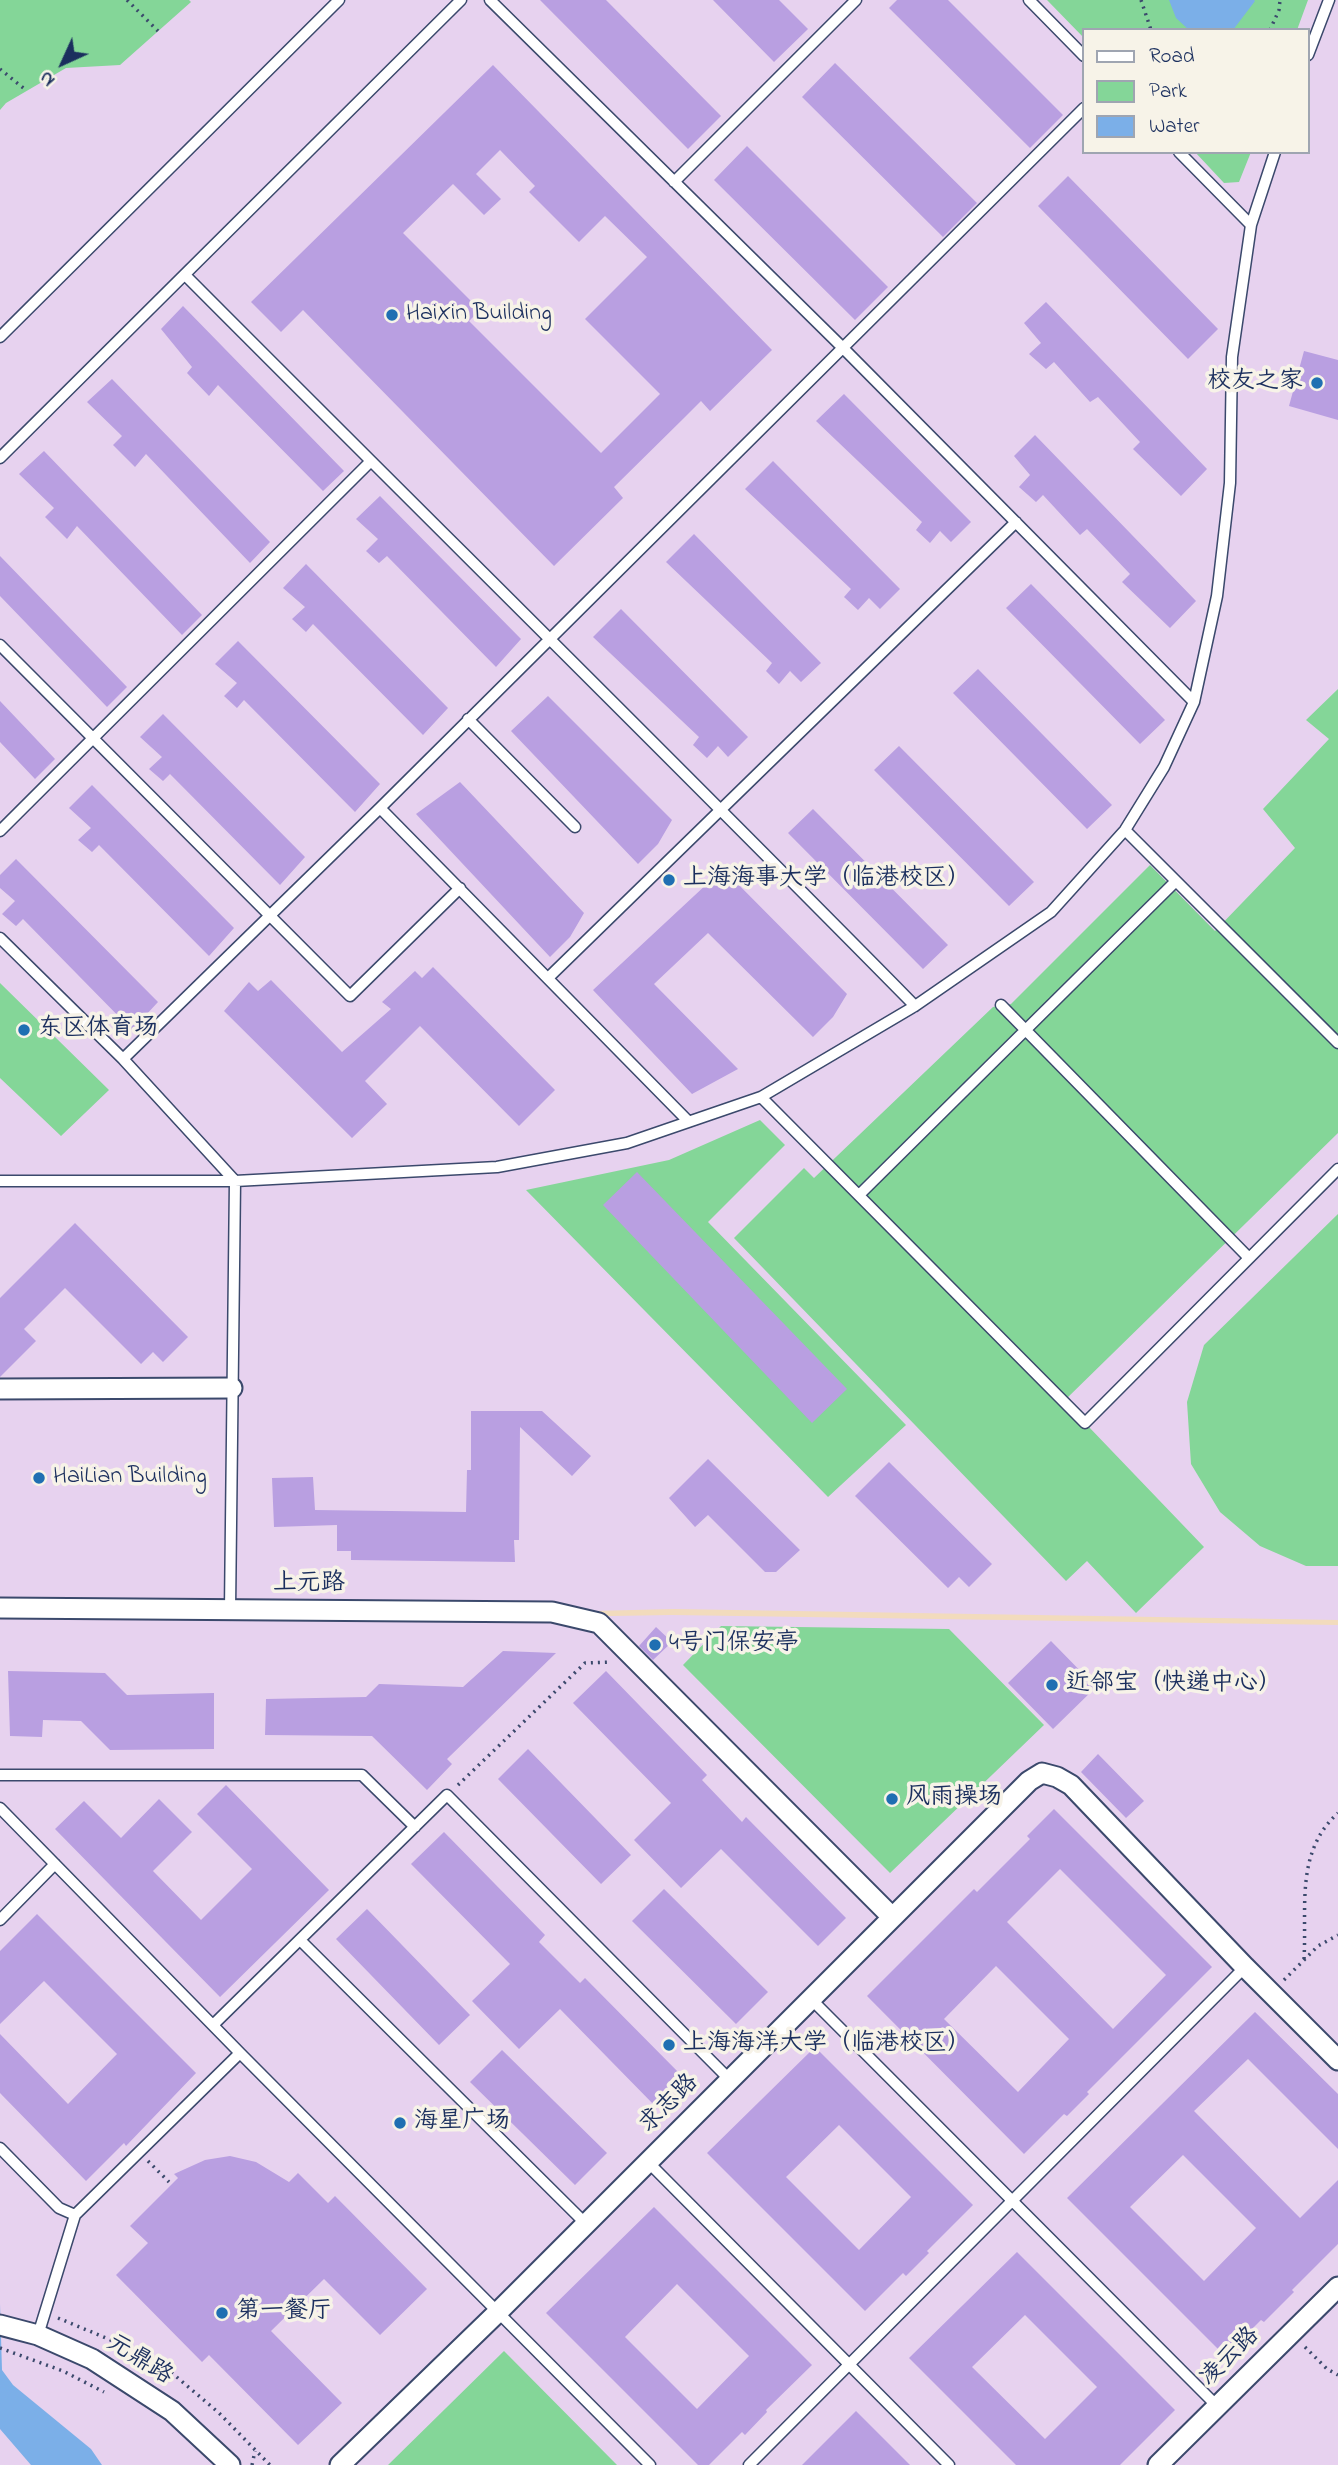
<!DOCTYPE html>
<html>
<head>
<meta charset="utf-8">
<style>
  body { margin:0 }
  #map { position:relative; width:1338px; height:2465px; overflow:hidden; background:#f2dbbd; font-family:"Indie Flower",sans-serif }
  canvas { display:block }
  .legend { position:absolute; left:1082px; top:28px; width:228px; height:126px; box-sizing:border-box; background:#f7f3e8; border:2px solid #9fa5b1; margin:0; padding:9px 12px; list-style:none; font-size:21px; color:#1b2f5e }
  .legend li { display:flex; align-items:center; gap:14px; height:35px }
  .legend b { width:35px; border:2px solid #9fa5b1 }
  .north { position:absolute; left:28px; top:28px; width:70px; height:70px; -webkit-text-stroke:5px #f7f3e8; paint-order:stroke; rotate:225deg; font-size:19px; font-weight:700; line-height:28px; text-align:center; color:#1b2f5e }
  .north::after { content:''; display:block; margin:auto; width:24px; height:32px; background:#1b2f5e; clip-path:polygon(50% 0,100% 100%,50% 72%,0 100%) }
</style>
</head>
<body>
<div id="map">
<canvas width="1338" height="2465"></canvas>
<ul class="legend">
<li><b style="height:9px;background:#fff"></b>Road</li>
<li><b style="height:19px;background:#84d698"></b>Park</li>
<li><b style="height:19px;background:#7bafe8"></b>Water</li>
</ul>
<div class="north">N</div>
</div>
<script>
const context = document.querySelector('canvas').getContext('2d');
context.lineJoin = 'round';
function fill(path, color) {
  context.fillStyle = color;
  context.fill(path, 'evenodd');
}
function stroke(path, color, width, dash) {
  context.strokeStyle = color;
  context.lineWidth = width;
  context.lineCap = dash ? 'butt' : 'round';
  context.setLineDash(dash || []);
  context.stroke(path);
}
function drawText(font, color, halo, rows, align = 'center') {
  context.font = font + ' "Indie Flower","LXGW WenKai TC",sans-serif';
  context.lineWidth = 7;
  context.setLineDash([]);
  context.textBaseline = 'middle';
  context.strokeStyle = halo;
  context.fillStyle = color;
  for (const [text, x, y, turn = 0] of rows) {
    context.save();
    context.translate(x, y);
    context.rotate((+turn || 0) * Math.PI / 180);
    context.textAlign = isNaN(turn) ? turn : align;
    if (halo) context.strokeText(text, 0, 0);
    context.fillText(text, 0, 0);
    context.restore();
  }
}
const built = new Path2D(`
  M0 0H1338V1620L674 1609 552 1612 0 1608ZM1084 30H1308V152H1084Z
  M0 1613 550 1617 672 1615 1338 1625V2465H0Z`);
const green = new Path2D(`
  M0 0H189L191 2 120 65 66 68 6 103 0 110Z
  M1047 0H1308L1297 30H1084V38Z
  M1195 152H1251L1239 182 1224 183Z
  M1338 689V1133L1064 1401 1204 1547 1136 1613 1087 1561 1066 1581 734 1238 804 1168 814 1178 993 1007 1011 1004 1150 865 1215 931 1295 848 1263 809 1329 739 1306 720Z
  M0 983 109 1090 61 1136 0 1078Z
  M760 1120 785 1145 708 1222 906 1425 828 1497 526 1190 669 1160Z
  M1338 1214V1566H1306L1260 1546 1220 1512 1191 1464 1187 1402 1204 1345Z
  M721 1626 949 1629 1044 1725 890 1873 683 1665Z
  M504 2351 617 2465H388Z`);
const water = new Path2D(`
  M1169 0H1254L1255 1 1233 30H1189L1176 18Z
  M0 2304 2 2370 13 2385 91 2449 102 2465H31L0 2429Z`);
const building = new Path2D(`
  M540 0H606L721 116 688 149Z
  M713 0H779L808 29 774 62Z
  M897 0H948L1063 115 1030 148 889 8Z
  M835 63 977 203 943 237 802 97Z
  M493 65 772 350 710 411 701 401 684 418 614 487 623 498 554 566 303 310 281 332 251 302ZM500 150 535 186 529 192 579 242 605 216 647 257 585 319 660 394 601 453 469 321 480 310 403 233 453 184 484 215 501 199 476 174Z
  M747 146 888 287 855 320 714 180Z
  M1068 176 1218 329 1188 359 1038 206Z
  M1046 302 1207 469 1181 496 1133 449 1140 442 1098 397 1090 402 1054 362 1046 369 1029 354 1041 343 1024 323Z
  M183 306 344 471 323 491 218 385 209 396 187 373 192 367 161 329Z
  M1304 351 1338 360V420L1289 406Z
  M112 379 270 542 250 563 146 454 135 467 113 445 122 436 87 402Z
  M844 394 971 522 951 542 940 531 930 543 916 530 922 522 816 421Z
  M1035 435 1196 601 1170 628 1122 582 1130 574 1087 529 1080 535 1043 495 1036 502 1019 487 1030 475 1014 456Z
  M44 451 202 615 182 635 77 526 67 539 45 517 54 508 19 474Z
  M773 461 900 589 880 609 869 598 858 610 844 597 851 589 745 489Z
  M380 496 521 639 496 667 387 556 379 563 366 551 378 539 356 519Z
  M694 534 821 663 801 682 790 671 779 684 766 671 772 663 666 562Z
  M0 556 127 687 107 707 0 596Z
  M306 564 448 708 423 735 313 624 306 632 292 619 305 607 283 588Z
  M1031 584 1165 720 1140 744 1006 608Z
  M621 609 748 737 728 757 718 746 707 758 693 745 699 737 593 637Z
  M238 641 380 784 355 812 244 700 237 708 224 696 237 683 215 664Z
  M978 669 1112 805 1087 829 953 693Z
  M548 696 672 820 658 844 638 864 511 731Z
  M0 701 55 759 35 779 0 742Z
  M163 714 305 857 280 885 170 774 163 781 149 769 162 757 140 737Z
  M899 746 1034 882 1009 906 874 770Z
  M460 782 584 913 570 937 550 957 416 814Z
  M92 785 234 928 209 956 99 845 92 852 78 840 91 828 69 808Z
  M813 809 948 945 923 969 788 833Z
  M16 859 158 1002 132 1030 23 919 16 926 2 914 15 901 0 888V875Z
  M723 869 847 994 833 1017 813 1037 708 933 654 984 738 1069 692 1094 593 990Z
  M433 967 555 1090 519 1126 420 1026 365 1081 387 1104 352 1138 224 1011 249 982 258 991 271 980 342 1052 391 1009 382 1002 415 971 422 978Z
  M637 1172 847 1389 812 1423 603 1205Z
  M75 1223 188 1337 163 1362 153 1352 141 1364 65 1288 24 1329 36 1341 0 1377V1298Z
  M471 1411H542L591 1456 572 1476 520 1427 519 1540H514L515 1562 351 1560V1551H337V1525L274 1527 272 1478 313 1477 315 1510 466 1512 467 1470H471Z
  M708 1459 800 1550 776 1572H765L708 1515 695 1527 669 1498Z
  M889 1462 992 1564 969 1587 959 1577 948 1588 855 1496Z
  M656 1627 672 1642 653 1660 639 1646Z
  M1051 1641 1096 1687 1053 1729 1008 1683Z
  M503 1651 556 1653 447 1759 452 1764 427 1790 372 1736 265 1735 266 1699 366 1697 379 1684 463 1687Z
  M8 1671 105 1673 127 1695 214 1693V1749L110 1750 81 1721 43 1720 42 1737 10 1736Z
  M606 1671 707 1775 702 1780 742 1822 746 1817 846 1918 818 1946 721 1849 681 1888 634 1840 671 1803 573 1703Z
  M528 1749 631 1855 601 1884 498 1779Z
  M1098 1754 1144 1801 1126 1818 1081 1772Z
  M226 1785 329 1890 220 1997 55 1829 84 1801 121 1838 159 1799 192 1832 153 1871 201 1920 252 1869 197 1814Z
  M1054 1809 1212 1967 1087 2092 1089 2094 1067 2116 1064 2114 1024 2154 867 1996 974 1889 977 1892 1030 1839 1027 1836ZM1060 1869 1166 1975 1113 2029 1007 1922ZM996 1966 1069 2039 1018 2092 944 2019Z
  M444 1832 545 1935 539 1942 580 1983 585 1978 684 2078 656 2107 560 2009 519 2049 472 2001 510 1964 411 1864Z
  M664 1889 768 1992 736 2024 632 1921Z
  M367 1909 470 2015 439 2045 336 1939Z
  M37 1914 196 2073 126 2146 124 2143 86 2181 0 2093V2034L68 2104 117 2054 44 1981 0 2024V1951Z
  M1255 2012 1338 2094V2149L1248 2059 1194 2111 1300 2218 1338 2180V2244L1292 2290 1294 2292 1264 2322 1261 2320 1225 2356 1067 2198ZM1183 2155 1256 2228 1204 2281 1130 2207Z
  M815 2047 973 2205 927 2251 929 2253 906 2276 903 2273 865 2311 707 2153ZM839 2125 911 2197 859 2250 786 2177Z
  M502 2050 607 2153 575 2185 470 2082Z
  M230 2156 256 2162 289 2182 298 2173 328 2203 335 2196 427 2289 380 2335 324 2279 271 2331 342 2403 298 2445 209 2355 202 2362 116 2275 148 2243 130 2226 178 2178 174 2174 205 2160Z
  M654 2207 812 2365 766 2410 767 2412 745 2435 742 2432 709 2465H698L546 2313ZM677 2284 749 2356 697 2409 625 2337Z
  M1017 2252 1175 2410 1120 2465H1016L909 2358ZM1025 2315 1097 2387 1045 2439 972 2367Z
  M856 2411 910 2465H802Z`);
const path = new Path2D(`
  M127 0 158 31
  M1141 0 1151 30
  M1270 30 1279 10 1280 0
  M0 69 27 91
  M458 1785 585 1663 611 1662
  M1304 1959C1307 1907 1295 1852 1338 1813
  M1284 1980 1318 1946 1338 1935
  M148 2161 169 2182
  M58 2318 130 2348 172 2373 219 2413 270 2465
  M1305 2347 1327 2369 1338 2375
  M0 2348 63 2371 104 2392
  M252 2465 255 2451`);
const lane = new Path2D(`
  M490 0 842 347 1194 702
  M1029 0 1084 56
  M1308 55 1329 0
  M1179 152 1251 225
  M674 182 856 0
  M185 275C428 519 673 760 915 1006
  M0 337 339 0
  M0 458 461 0
  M0 645 350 996 460 888
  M468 719 575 827
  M380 808 688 1121
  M1125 830 1338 1043
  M0 831 371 461
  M0 938 123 1059 235 1181 497 1167 627 1143 761 1097 915 1006 1051 912 1125 830 1164 767 1194 702 1217 596 1230 483 1232 357 1251 225 1275 152
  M548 978 1016 522
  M1001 1005 1249 1258
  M123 1059 380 808 1084 108
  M761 1097 1085 1423 1338 1169
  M0 1181H235L230 1609
  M859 1195 1176 881
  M0 1775H362L415 1827
  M0 1808 240 2053
  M0 1920 55 1864
  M300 1940 585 2223
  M811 1999 1217 2406
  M213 2025 447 1795 730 2080
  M0 2148 59 2208 75 2215
  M648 2162 949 2465
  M38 2335 75 2215 240 2053 650 2465
  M749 2465 1245 1967`);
const street = new Path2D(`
  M0 1389 232 1388
  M0 1608 552 1612 599 1623 892 1917
  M0 2325 38 2335 92 2359 172 2411 230 2465
  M340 2465 497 2313 1029 1781 1042 1773 1057 1777 1071 1785 1245 1967 1338 2060
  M1158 2465 1338 2287`);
const markers = [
  [392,315,7,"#1f6fb2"],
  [1317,383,7,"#1f6fb2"],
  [669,880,7,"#1f6fb2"],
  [24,1030,7,"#1f6fb2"],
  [39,1478,7,"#1f6fb2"],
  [655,1645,7,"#1f6fb2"],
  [1052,1685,7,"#1f6fb2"],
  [892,1799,7,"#1f6fb2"],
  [669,2045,7,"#1f6fb2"],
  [400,2123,7,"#1f6fb2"],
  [222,2313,7,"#1f6fb2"]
];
const poiNames = [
  ["HaiXin Building",406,315],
  ["校友之家",1303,383,"right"],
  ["上海海事大学（临港校区）",683,880],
  ["东区体育场",38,1030],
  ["HaiLian Building",53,1478],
  ["4号门保安亭",669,1645],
  ["近邻宝（快递中心）",1066,1685],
  ["风雨操场",906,1799],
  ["上海海洋大学（临港校区）",683,2045],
  ["海星广场",414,2123],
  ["第一餐厅",236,2313]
];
const streetNames = [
  ["上元路",309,1585],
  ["求志路",670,2105,-45],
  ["凌云路",1231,2358,-45],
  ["元鼎路",139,2361,32]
];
fill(built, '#e7d2ef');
fill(green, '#84d698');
fill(water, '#7bafe8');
fill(building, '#b99fe1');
stroke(lane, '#3b496c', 13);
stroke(street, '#3b496c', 23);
stroke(path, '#3b496c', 3.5, [2, 5]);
stroke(lane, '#fff', 10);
stroke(street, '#fff', 19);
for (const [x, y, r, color] of markers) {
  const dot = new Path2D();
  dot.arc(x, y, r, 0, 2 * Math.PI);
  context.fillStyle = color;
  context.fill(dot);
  stroke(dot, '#f7f3e8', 2.5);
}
drawText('24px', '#1b2f5e', '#f7f3e8', poiNames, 'left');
drawText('24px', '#1b2f5e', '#f7f3e8', streetNames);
</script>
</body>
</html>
